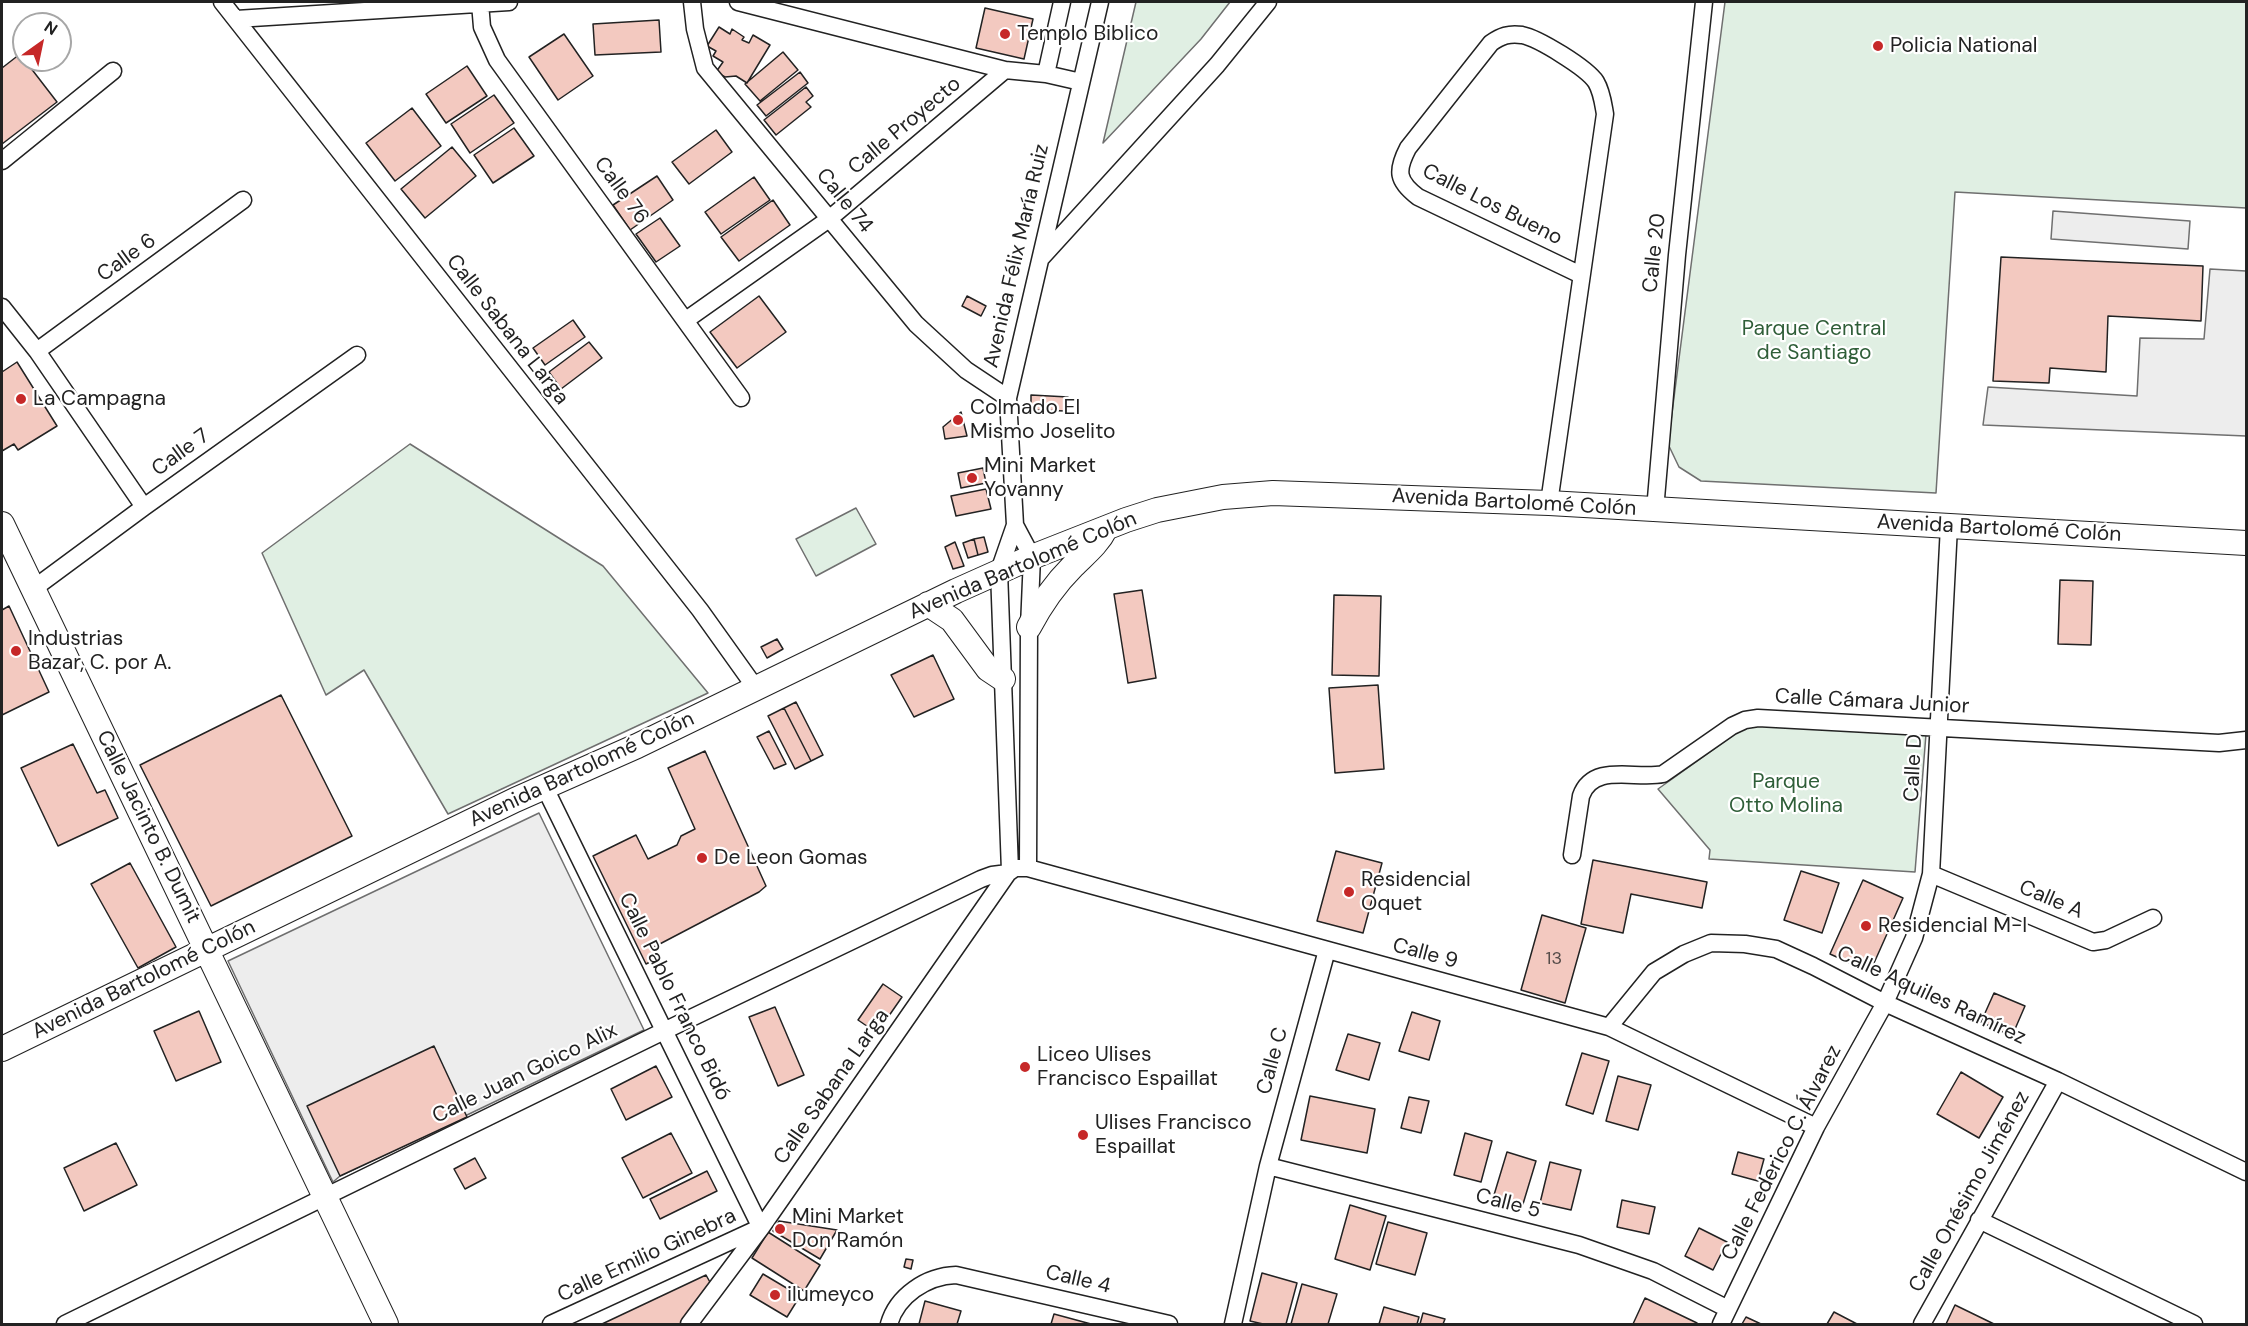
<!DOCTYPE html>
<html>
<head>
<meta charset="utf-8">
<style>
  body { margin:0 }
  #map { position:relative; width:2248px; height:1326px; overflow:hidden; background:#fff; font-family:"DM Sans",sans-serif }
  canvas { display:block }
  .frame { position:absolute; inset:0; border:3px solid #222; pointer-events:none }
  .north { position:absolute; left:12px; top:12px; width:60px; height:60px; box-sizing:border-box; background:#fff; border:2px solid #a7a7a7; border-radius:50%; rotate:33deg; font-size:16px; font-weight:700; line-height:24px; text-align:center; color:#222 }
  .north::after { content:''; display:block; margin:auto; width:21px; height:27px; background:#c62828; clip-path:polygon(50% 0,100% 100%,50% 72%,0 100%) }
</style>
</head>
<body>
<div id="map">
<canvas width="2248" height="1326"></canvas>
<div class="frame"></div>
<div class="north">N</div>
</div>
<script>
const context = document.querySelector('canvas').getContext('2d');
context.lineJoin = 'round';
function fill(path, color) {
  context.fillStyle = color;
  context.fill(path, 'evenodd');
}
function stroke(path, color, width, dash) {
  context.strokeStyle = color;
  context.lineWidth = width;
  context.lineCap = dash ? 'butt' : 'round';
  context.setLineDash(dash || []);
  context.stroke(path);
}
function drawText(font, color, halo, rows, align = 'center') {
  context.font = font + ' "DM Sans",sans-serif';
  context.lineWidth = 4.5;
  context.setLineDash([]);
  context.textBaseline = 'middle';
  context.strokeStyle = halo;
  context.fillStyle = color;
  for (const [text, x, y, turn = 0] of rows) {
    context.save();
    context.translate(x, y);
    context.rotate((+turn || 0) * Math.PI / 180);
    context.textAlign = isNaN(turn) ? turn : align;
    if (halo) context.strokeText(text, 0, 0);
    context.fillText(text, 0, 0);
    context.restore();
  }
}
const green = new Path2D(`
  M1136 2H1230L1201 39 1103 143Z
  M1725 2H2246V208L1955 192 1936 493 1701 481 1679 467 1668 444Z
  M410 444 603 566 708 693 448 814 364 670 326 695 262 553Z
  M856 508 876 544 816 576 796 539Z
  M1753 724 1926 734 1915 872 1709 859 1710 850 1658 789 1745 727Z`);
const parking = new Path2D(`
  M2053 211 2190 221 2188 249 2051 239Z
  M2210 269 2246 271V436L1983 425 1988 387 2137 396 2140 338 2204 339Z
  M539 813 644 1030 340 1176 333 1182 228 961Z`);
const building = new Path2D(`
  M985 8 1033 19 1024 59 976 48Z
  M659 20 661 52 595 55 593 24Z
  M719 27 730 34 732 29 744 37 742 40 749 43 753 35 770 45 747 83 736 76 725 77 716 72 723 62 713 56 716 51 707 46Z
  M564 34 593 76 558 100 529 57Z
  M783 52 798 70 760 101 745 84Z
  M20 54 57 102 2 144V68Z
  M467 66 487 96 446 123 426 94Z
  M800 72 808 83 766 116 757 105Z
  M806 87 813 96 806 102 811 107 776 135 764 120Z
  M494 95 514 123 470 153 451 124Z
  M412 108 441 146 395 181 366 143Z
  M514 128 534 156 493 183 474 155Z
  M716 130 732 152 689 184 672 162Z
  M452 147 476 176 425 218 401 189Z
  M657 176 673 200 630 230 613 205Z
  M754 177 770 200 721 234 705 212Z
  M773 200 790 225 739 261 721 237Z
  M660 218 680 246 656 262 636 234Z
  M2001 257 2203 266 2201 321 2108 316 2106 372 2050 368 2049 383 1993 381Z
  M759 296 786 332 737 368 710 332Z
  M967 296 986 306 981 316 962 306Z
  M573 320 585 337 545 365 533 348Z
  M589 342 602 358 561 389 549 372Z
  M17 362 57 426 18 450 14 444 2 451V372Z
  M1031 395 1068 397 1067 411 1031 410Z
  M961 412 967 436 945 439 943 427Z
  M983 468 986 483 961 488 958 473Z
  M986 489 991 509 956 516 951 496Z
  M984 537 988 552 978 555 974 539Z
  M974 539 978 555 968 558 963 543Z
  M955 542 964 566 953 569 945 547Z
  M2060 580 2093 581 2091 645 2058 644Z
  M1142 590 1156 678 1128 683 1114 594Z
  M1334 595 1381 596 1379 676 1332 675Z
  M9 606 49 692 2 715V610Z
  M777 639 783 649 767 658 761 647Z
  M933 655 954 699 914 717 891 675Z
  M1378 685 1384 769 1335 773 1329 688Z
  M281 695 352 836 211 906 140 765Z
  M796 702 823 755 811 761 784 708Z
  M784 708 811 761 795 769 768 716Z
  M769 731 786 764 774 769 757 737Z
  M73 744 97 793 105 790 118 818 58 846 21 768Z
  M705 751 766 886 759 892 654 947 660 957 646 964 593 856 636 835 648 859 677 845 681 836 695 829 668 768Z
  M1336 851 1382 863 1363 933 1317 921Z
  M1593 860 1707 882 1702 908 1631 894 1623 933 1581 924Z
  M130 863 176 947 138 968 91 884Z
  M1801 871 1839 883 1822 933 1784 920Z
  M1863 880 1903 898 1870 972 1830 954Z
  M1542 915 1586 928 1565 1003 1521 990Z
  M883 984 902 997 877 1033 858 1020Z
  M1994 993 2025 1006 2012 1036 1981 1022Z
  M775 1007 804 1075 778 1086 749 1017Z
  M199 1011 221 1062 176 1081 154 1031Z
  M1412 1012 1440 1021 1429 1060 1399 1051Z
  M1348 1034 1380 1043 1369 1080 1336 1070Z
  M434 1046 467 1117 340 1176 307 1106Z
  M1582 1053 1609 1061 1593 1114 1566 1105Z
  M656 1066 672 1097 626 1120 611 1089Z
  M1961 1072 2003 1097 1979 1138 1937 1114Z
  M1618 1076 1651 1085 1638 1130 1606 1121Z
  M1310 1096 1375 1109 1367 1153 1301 1140Z
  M1409 1097 1429 1101 1421 1133 1401 1128Z
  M671 1133 692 1173 643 1198 622 1158Z
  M1465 1133 1492 1141 1481 1182 1454 1175Z
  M116 1143 137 1185 84 1211 64 1168Z
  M1507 1152 1536 1161 1523 1204 1494 1195Z
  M1738 1152 1764 1159 1758 1181 1732 1174Z
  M475 1158 486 1178 465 1189 454 1169Z
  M1550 1162 1581 1170 1571 1210 1540 1203Z
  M707 1171 717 1191 660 1219 650 1199Z
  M1622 1200 1655 1207 1649 1234 1617 1227Z
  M1350 1205 1386 1216 1370 1270 1335 1259Z
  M779 1221 837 1230 820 1259 773 1231Z
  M1388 1222 1427 1233 1415 1275 1376 1264Z
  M1699 1228 1727 1242 1713 1270 1685 1256Z
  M768 1232 820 1265 804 1291 752 1258Z
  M906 1259 913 1260 911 1269 904 1267Z
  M1262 1273 1297 1283 1286 1324H1263L1250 1321Z
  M763 1274 800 1296 787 1317 750 1295Z
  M706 1275 711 1284 682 1324H602Z
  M1302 1284 1337 1294 1328 1324H1291Z
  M1645 1298 1697 1323 1696 1324H1633Z
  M925 1301 961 1311 957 1324H919Z
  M1955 1305 1994 1324H1946Z
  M1384 1307 1419 1317 1417 1324H1379Z
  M1834 1312 1857 1324H1827Z
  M1423 1313 1445 1319 1443 1324H1420Z
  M1054 1314 1091 1324H1051Z
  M1746 1317 1761 1324H1742Z`);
const street = new Path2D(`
  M222 2 700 610 755 687
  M692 2 695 29 705 68 916 324 966 370 1008 398
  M738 2 1005 70 1046 74 1081 82
  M480 3 482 27 497 60 741 398
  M236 19 509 2
  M1046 74 1062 2
  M2 161 113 71
  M1042 257 1217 65 1268 2
  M2 307 37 351 144 507
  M686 320 829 219 1005 70
  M37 351 243 200
  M1549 503 1605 114C1603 103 1602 92 1596 82 1587 68 1538 38 1522 35 1509 33 1501 36 1491 43L1408 148C1396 171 1397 181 1418 197L1581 275
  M1655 510 1677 255 1704 2
  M1015 525 1032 557 1029 627 1028 868
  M33 589 144 507 357 355
  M545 788 761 1228
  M1572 855 1581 796C1593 762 1636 780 1663 774L1732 726 1745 720 1758 718 2219 743 2246 740
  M1010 871 999 571 1015 525 1008 398 1100 2
  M1931 874 2093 942 2106 940 2153 918
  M1609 1027 1654 972 1684 954 1711 943 1745 944 1776 949 1813 966 1885 1003 2058 1081 2246 1172
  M1268 1166 1579 1245 1653 1271 1728 1309
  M1979 1220 2194 1324
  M65 1324 666 1030 981 879 992 875 1008 873
  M551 1324 757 1229
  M689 1324 761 1228 1008 873 1015 868H1028L1609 1027 1816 1127
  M889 1324C897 1296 926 1276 956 1275L1169 1324
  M1233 1324 1268 1166 1327 950
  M1721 1324 1816 1127 1885 1003 1914 938 1931 874 1949 526
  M1922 1324 2058 1081`);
const secondary = new Path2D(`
  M2 524 386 1324
  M928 604 952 620 988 669 1003 679
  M1029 627C1041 604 1055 584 1073 566 1085 554 1098 544 1106 528
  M2 1049 515 800 637 746 956 591 1032 557 1126 520 1157 510 1223 497 1273 493 1549 503 2246 543`);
const markers = [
  [1005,34,6,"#c62828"],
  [1878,46,6,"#c62828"],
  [21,399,6,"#c62828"],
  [958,420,6,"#c62828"],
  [972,478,6,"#c62828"],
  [16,651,6,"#c62828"],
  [702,858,6,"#c62828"],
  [1349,892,6,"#c62828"],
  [1866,926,6,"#c62828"],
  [1025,1067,6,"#c62828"],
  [1083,1135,6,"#c62828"],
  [780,1229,6,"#c62828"],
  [775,1295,6,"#c62828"]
];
const numberNames = [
  ["13",1554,959]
];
const poiNames = [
  ["Templo Biblico",1017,34],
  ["Policia National",1890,46],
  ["La Campagna",33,399],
  ["Colmado El",970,408],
  ["Mismo Joselito",970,432],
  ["Mini Market",984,466],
  ["Yovanny",984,490],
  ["Industrias",28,639],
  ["Bazar, C. por A.",28,663],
  ["De Leon Gomas",714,858],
  ["Residencial",1361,880],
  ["Oquet",1361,904],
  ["Residencial M-I",1878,926],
  ["Liceo Ulises",1037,1055],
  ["Francisco Espaillat",1037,1079],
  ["Ulises Francisco",1095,1123],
  ["Espaillat",1095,1147],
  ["Mini Market",792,1217],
  ["Don Ramón",792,1241],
  ["ilumeyco",787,1295]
];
const streetNames = [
  ["Calle Proyecto",905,126,-40],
  ["Calle 76",621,191,54],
  ["Calle 74",844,201,51],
  ["Calle Los Bueno",1492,205,27],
  ["Calle 20",1655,253,-84],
  ["Avenida Félix María Ruiz",1017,256,-77],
  ["Calle 6",127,258,-36],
  ["Calle Sabana Larga",507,330,52],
  ["Calle 7",181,453,-36],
  ["Avenida Bartolomé Colón",1514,503,3],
  ["Avenida Bartolomé Colón",1999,529,3],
  ["Avenida Bartolomé Colón",1023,566,-23],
  ["Calle Cámara Junior",1872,702,3],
  ["Calle D",1914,768,-87],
  ["Avenida Bartolomé Colón",582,770,-25],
  ["Calle Jacinto B. Dumit",148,827,64],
  ["Calle A",2051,900,23],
  ["Calle 9",1425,954,15],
  ["Avenida Bartolomé Colón",144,980,-26],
  ["Calle Aquiles Ramírez",1931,996,25],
  ["Calle Pablo Franco Bidó",674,997,64],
  ["Calle C",1273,1061,-75],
  ["Calle Juan Goico Alix",525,1074,-26],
  ["Calle Sabana Larga",832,1087,-55],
  ["Calle Federico C. Álvarez",1782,1153,-63],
  ["Calle Onésimo Jiménez",1970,1192,-61],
  ["Calle 5",1508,1204,14],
  ["Calle Emilio Ginebra",647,1256,-25],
  ["Calle 4",1078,1280,13]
];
const parkNames = [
  ["Parque Central",1814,329],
  ["de Santiago",1814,353],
  ["Parque",1786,782],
  ["Otto Molina",1786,806]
];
fill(green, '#e0efe3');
stroke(green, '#6f6f6f', 1.5);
fill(parking, '#ededed');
stroke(parking, '#6f6f6f', 1.5);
fill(building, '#f3c9c0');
stroke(building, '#222', 1.5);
stroke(street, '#222', 19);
stroke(secondary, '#222', 26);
stroke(street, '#fff', 16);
stroke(secondary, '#fff', 24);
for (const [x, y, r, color] of markers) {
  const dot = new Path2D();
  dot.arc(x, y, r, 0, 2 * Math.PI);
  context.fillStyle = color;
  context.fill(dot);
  stroke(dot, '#fff', 2);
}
drawText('18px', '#564c4a', null, numberNames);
drawText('21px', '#222', '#fff', poiNames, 'left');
drawText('21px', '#222', '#fff', streetNames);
drawText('21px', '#2f5e38', '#fff', parkNames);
</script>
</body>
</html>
